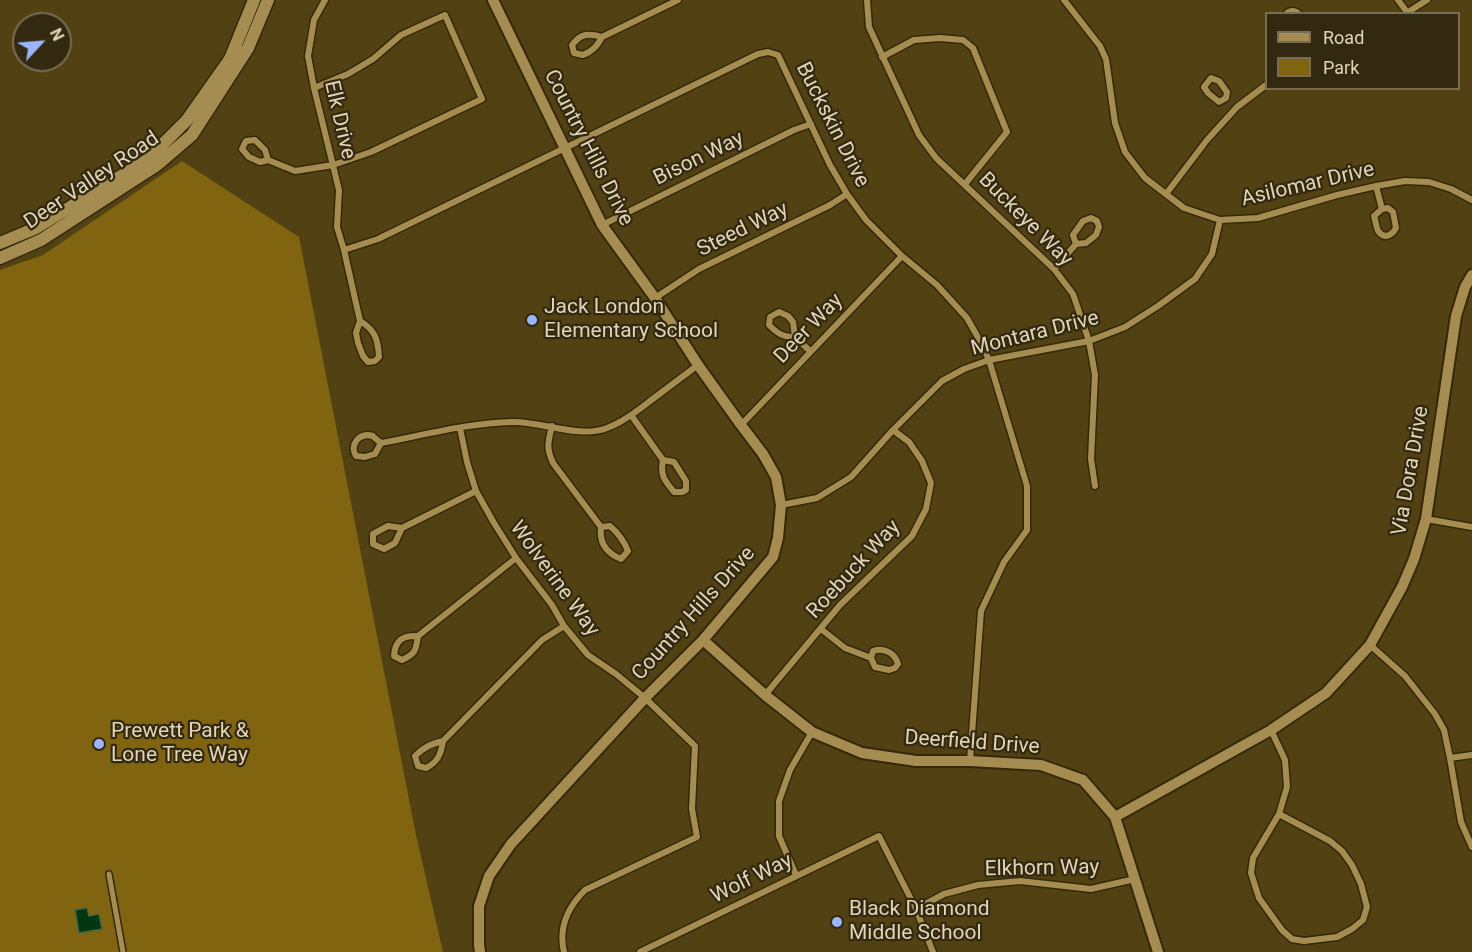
<!DOCTYPE html>
<html>
<head>
<meta charset="utf-8">
<style>
  body { margin:0 }
  #map { position:relative; width:1472px; height:952px; overflow:hidden; background:#524113; font-family:Roboto,sans-serif }
  canvas { display:block }
  .legend { position:absolute; left:1265px; top:12px; width:195px; height:78px; box-sizing:border-box; background:#322910; border:2px solid #786d53; margin:0; padding:8px 10px; list-style:none; font-size:18px; color:#e1d4b7 }
  .legend li { display:flex; align-items:center; gap:12px; height:30px }
  .legend b { width:30px; border:2px solid #786d53 }
  .north { position:absolute; left:12px; top:12px; width:60px; height:60px; box-sizing:border-box; background:#322910; border:2px solid #786d53; border-radius:50%; rotate:64deg; font-size:16px; font-weight:700; line-height:24px; text-align:center; color:#e1d4b7 }
  .north::after { content:''; display:block; margin:auto; width:21px; height:27px; background:#9ab5fd; clip-path:polygon(50% 0,100% 100%,50% 72%,0 100%) }
</style>
</head>
<body>
<div id="map">
<canvas width="1472" height="952"></canvas>
<ul class="legend">
<li><b style="height:8px;background:#a58d52"></b>Road</li>
<li><b style="height:16px;background:#80640f"></b>Park</li>
</ul>
<div class="north">N</div>
</div>
<script>
const context = document.querySelector('canvas').getContext('2d');
context.lineJoin = 'round';
function fill(path, color) {
  context.fillStyle = color;
  context.fill(path, 'evenodd');
}
function stroke(path, color, width, dash) {
  context.strokeStyle = color;
  context.lineWidth = width;
  context.lineCap = dash ? 'butt' : 'round';
  context.setLineDash(dash || []);
  context.stroke(path);
}
function drawText(font, color, halo, rows, align = 'center') {
  context.font = font + ' Roboto,sans-serif';
  context.lineWidth = 4.5;
  context.setLineDash([]);
  context.textBaseline = 'middle';
  context.strokeStyle = halo;
  context.fillStyle = color;
  for (const [text, x, y, turn = 0] of rows) {
    context.save();
    context.translate(x, y);
    context.rotate((+turn || 0) * Math.PI / 180);
    context.textAlign = isNaN(turn) ? turn : align;
    if (halo) context.strokeText(text, 0, 0);
    context.fillText(text, 0, 0);
    context.restore();
  }
}
const green = new Path2D(`
  M182 161 299 237 416 835 443 952H0V270L43 255Z`);
const water = new Path2D(`
  M87 908 89 916 99 914 102 929 79 933 75 910Z`);
const pedestrian = new Path2D(`
  M109 874 123 952`);
const minor = new Path2D(`
  M325 0 314 20 308 56 314 88 339 190 337 227 344 250 360 321 356 333 358 343 363 356 368 362 375 361 379 357C378 339 375 330 360 321
  M867 0 869 27 919 135 936 158 1054 269 1073 294 1089 341 1095 375 1091 459 1095 486
  M1064 0 1100 46 1106 59 1115 123 1125 152 1145 178 1184 208 1220 220 1258 218 1337 195 1376 186 1405 181 1429 182 1451 189 1472 200
  M1398 0 1407 12
  M1286 14C1290 10 1295 10 1299 14
  M1405 14 1427 0
  M602 37C589 33 581 33 572 45L574 53 583 55C593 51 597 46 602 37L678 0
  M882 57 914 40 940 38 963 40 973 48 1007 132 965 184
  M1211 78 1219 81 1227 92 1226 98 1219 102 1208 93 1204 87Z
  M268 160 265 150 255 140 246 141 242 149 249 157 260 162 268 160 295 171 333 165 371 152 482 99 445 15 401 35 373 59 348 74 314 88
  M1376 186 1382 209
  M1166 194 1207 140 1237 107 1266 85
  M1388 208 1393 212 1396 228C1393 234 1385 240 1379 232 1376 229 1376 221 1374 216L1382 209Z
  M602 225 794 130 811 124
  M344 250 378 239 758 54 768 52 778 55 830 165 847 194 866 220 902 256 937 285 967 318 980 341 989 360 1027 486V530L1004 562 981 611 970 761
  M1054 269 1076 244 1086 243 1096 235 1099 227 1097 221 1091 218 1083 221 1073 235 1076 244
  M655 298 699 269 830 205 847 194
  M795 337C783 337 778 334 769 325L770 317 779 312 788 316 793 322 795 337 810 351
  M631 415 663 460C660 475 664 480 674 492H682L686 490V481L674 462 663 460
  M741 425 902 256
  M552 426C548 442 546 448 553 463L601 527C599 543 606 553 621 559L628 551C624 541 618 533 610 526L601 527
  M460 428 467 462 476 491 494 523 516 558 552 605 564 626 588 655 616 674 645 698 695 746 692 809 697 837 585 890C568 907 558 927 564 952
  M381 443 375 454 365 457 356 456C349 445 359 432 373 436 373 437 380 442 381 443 424 435 468 423 512 422 542 421 579 439 607 428 623 422 637 411 650 401 666 389 682 377 698 365
  M781 505 817 498 851 477 893 430 942 381 964 369 989 360 1089 341 1125 327 1158 306 1195 279 1212 254 1220 220
  M1426 519 1472 527
  M402 528 395 543 384 549 373 544V534L388 526 402 528 476 491
  M821 629 845 648 871 658 875 667 889 670 895 668 898 664C895 653 884 647 873 651L871 658
  M418 636C416 651 415 654 402 660L394 656C395 640 403 635 418 636L516 558
  M1370 645 1405 676 1435 714 1444 730 1450 758 1461 822 1472 847
  M765 695 840 605 912 536 926 509 931 483 922 461 909 442 893 430
  M1271 730 1285 760 1287 787 1279 814
  M443 741C441 754 438 762 426 768L418 766 415 756C424 747 431 744 443 741L542 640 564 626
  M1450 758 1472 755
  M1279 814 1330 841 1342 851 1352 865 1361 884 1367 907 1363 920 1352 929 1337 937 1304 941 1292 939 1282 930 1259 898 1251 873 1253 858Z
  M796 875 779 836V801L790 770 812 732
  M916 909 944 894 978 885 1020 881 1091 889 1135 879
  M640 952 879 836 916 909 933 952`);
const tertiary = new Path2D(`
  M703 640 765 695 812 732 862 753 916 761H970L1041 765 1083 780 1115 817 1158 952
  M1115 817 1271 730 1326 693 1370 645 1402 587 1414 559 1426 519 1456 316 1465 287 1472 275
  M480 952 479 945V906L489 876 511 844 645 698 703 640 773 557 778 538 781 505 776 477 763 454 741 425 698 365 655 298 602 225 493 0`);
const secondary = new Path2D(`
  M0 243 36 228 147 160 187 120 230 59 254 0
  M0 258 41 240 157 165 192 135 248 48 268 0`);
const markers = [
  [532,320,6,"#9ab5fd"],
  [99,744,6,"#9ab5fd"],
  [837,922,6,"#9ab5fd"]
];
const streetNames = [
  ["Elk Drive",339,120,77],
  ["Buckskin Drive",832,125,63],
  ["Country Hills Drive",588,148,63],
  ["Bison Way",699,159,-26],
  ["Deer Valley Road",92,181,-34],
  ["Asilomar Drive",1308,185,-13],
  ["Buckeye Way",1025,220,45],
  ["Steed Way",743,230,-26],
  ["Deer Way",809,329,-46],
  ["Montara Drive",1035,334,-14],
  ["Via Dora Drive",1411,471,-80],
  ["Roebuck Way",854,570,-47],
  ["Wolverine Way",554,579,54],
  ["Country Hills Drive",694,614,-48],
  ["Deerfield Drive",972,743,4],
  ["Elkhorn Way",1042,869,-1],
  ["Wolf Way",752,879,-26]
];
const poiNames = [
  ["Jack London",544,308],
  ["Elementary School",544,332],
  ["Prewett Park &",111,732],
  ["Lone Tree Way",111,756],
  ["Black Diamond",849,910],
  ["Middle School",849,934]
];
fill(green, '#80640f');
fill(water, '#023712');
stroke(water, '#456644', 1.5);
stroke(pedestrian, '#342808', 8);
stroke(minor, '#342808', 9);
stroke(tertiary, '#342808', 14);
stroke(secondary, '#342808', 15);
stroke(pedestrian, '#a58d52', 5);
stroke(minor, '#a58d52', 6);
stroke(tertiary, '#a58d52', 10);
stroke(secondary, '#a58d52', 12);
for (const [x, y, r, color] of markers) {
  const dot = new Path2D();
  dot.arc(x, y, r, 0, 2 * Math.PI);
  context.fillStyle = color;
  context.fill(dot);
  stroke(dot, '#322910', 2);
}
drawText('21px', '#e1d4b7', '#322910', streetNames);
drawText('21px', '#e1d4b7', '#322910', poiNames, 'left');
</script>
</body>
</html>
